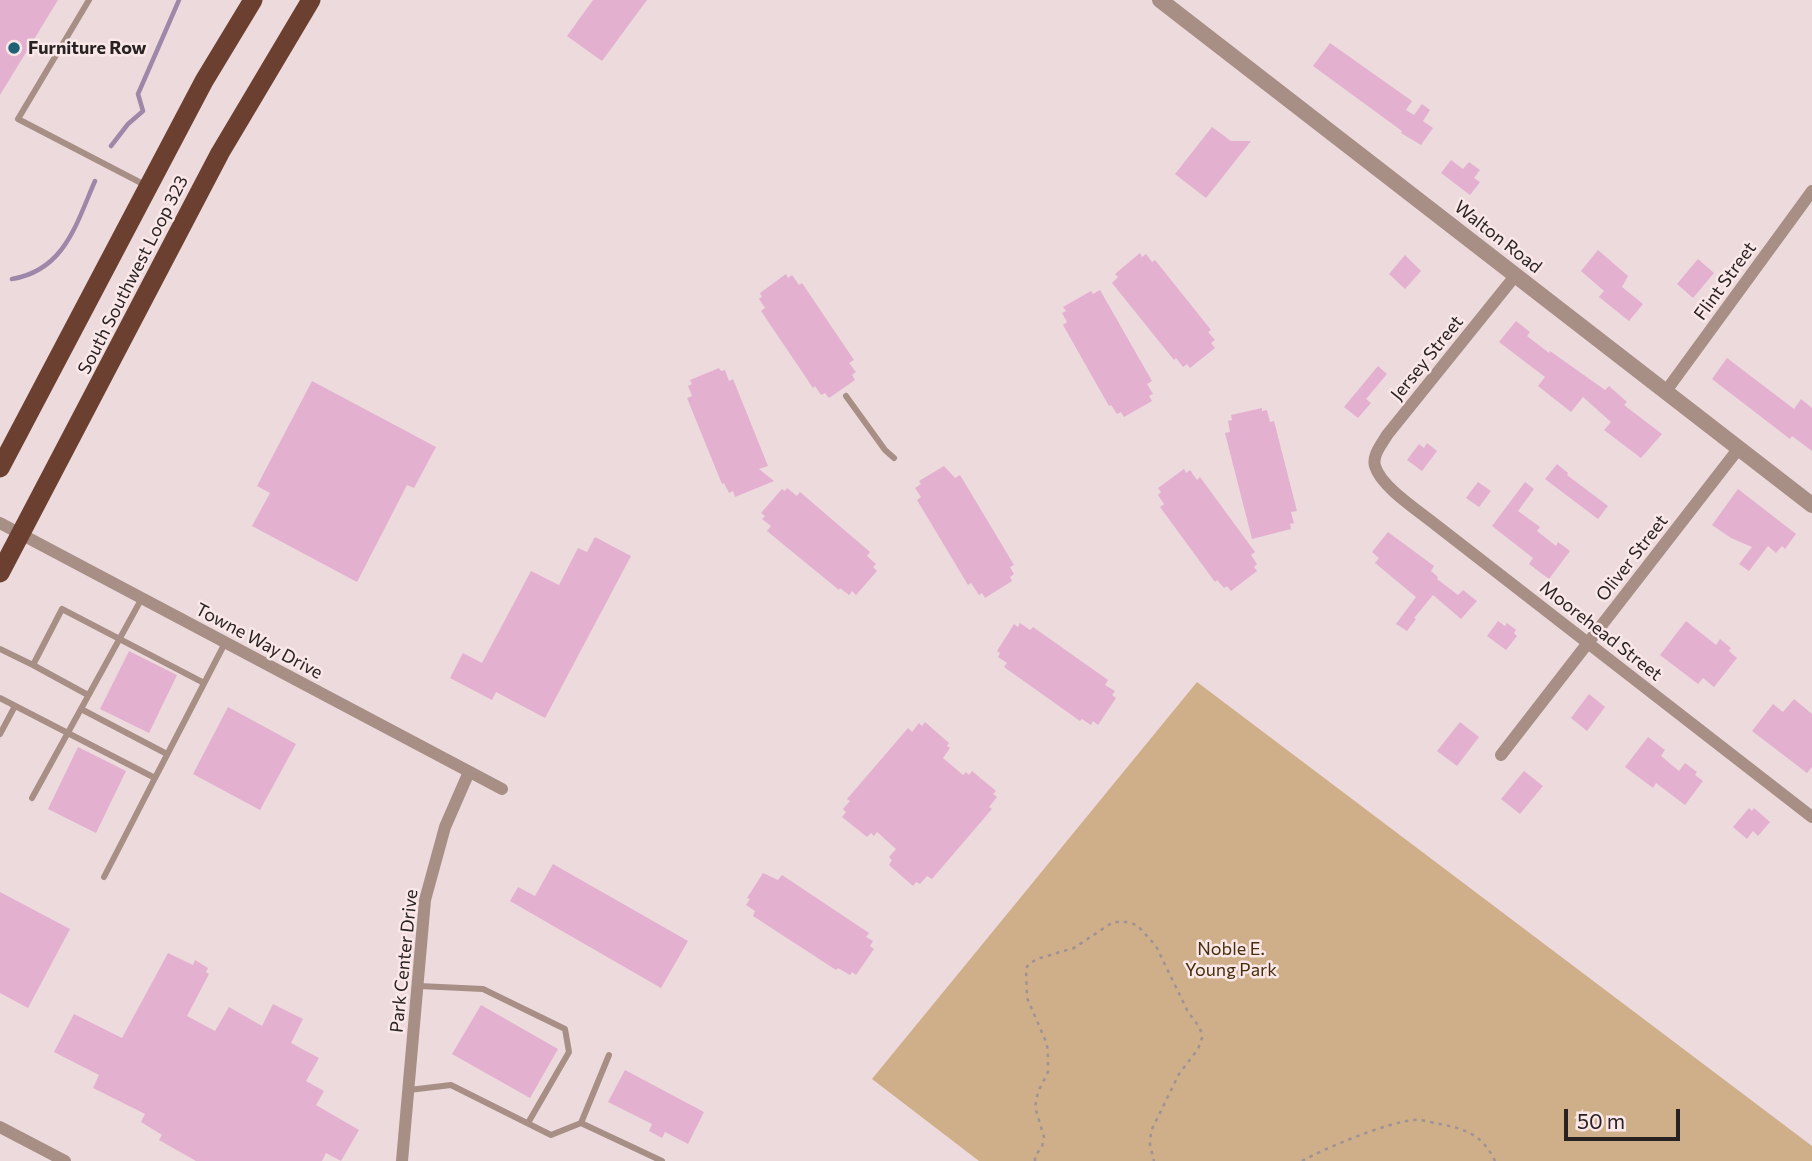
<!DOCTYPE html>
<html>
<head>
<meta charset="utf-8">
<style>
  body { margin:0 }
  #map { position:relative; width:1812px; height:1161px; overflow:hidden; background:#eddadc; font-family:Commissioner,sans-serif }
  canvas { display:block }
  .scale { position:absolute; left:1564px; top:1109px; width:116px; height:32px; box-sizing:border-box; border:4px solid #292222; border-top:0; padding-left:9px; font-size:21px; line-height:24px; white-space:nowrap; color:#292222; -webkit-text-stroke:5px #fae8e9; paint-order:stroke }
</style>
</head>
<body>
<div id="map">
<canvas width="1812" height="1161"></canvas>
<div class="scale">50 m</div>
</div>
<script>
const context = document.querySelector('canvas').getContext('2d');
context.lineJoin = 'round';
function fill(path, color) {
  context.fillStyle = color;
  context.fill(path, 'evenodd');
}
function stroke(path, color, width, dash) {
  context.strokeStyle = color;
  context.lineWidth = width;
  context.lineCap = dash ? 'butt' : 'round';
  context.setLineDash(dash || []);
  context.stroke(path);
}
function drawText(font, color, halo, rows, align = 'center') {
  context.font = font + ' Commissioner,sans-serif';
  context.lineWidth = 5;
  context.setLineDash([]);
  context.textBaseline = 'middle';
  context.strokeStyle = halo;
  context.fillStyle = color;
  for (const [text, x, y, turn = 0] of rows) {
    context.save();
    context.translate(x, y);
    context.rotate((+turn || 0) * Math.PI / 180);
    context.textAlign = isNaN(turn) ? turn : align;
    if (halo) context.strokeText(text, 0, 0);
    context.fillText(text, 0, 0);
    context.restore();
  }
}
const green = new Path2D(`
  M1197 682 1812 1146V1161H979L872 1079Z`);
const stream = new Path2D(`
  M111 146 128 124 143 111 138 94 179 0
  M12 279C65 270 76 224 95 181`);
const building = new Path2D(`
  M0 0H58L0 95Z
  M593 0H647L602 61 567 36Z
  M1330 43 1412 101 1406 110 1414 115 1422 104 1430 110 1423 121 1433 128 1421 145 1401 133 1402 131 1313 66Z
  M1212 127 1231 141H1251L1206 198 1175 174Z
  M1451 160 1463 169 1469 162 1480 170 1474 178 1480 182 1470 195 1441 173Z
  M1598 250 1628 276 1622 287 1643 304 1629 321 1599 297 1604 291 1581 271Z
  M1140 253 1142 257 1146 254 1152 262 1155 260 1211 330 1208 332 1215 340 1211 343 1215 348 1190 368 1187 364 1183 367 1176 358 1174 360 1112 283 1118 277 1115 274Z
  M1405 255 1421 271 1405 289 1389 274Z
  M1698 259 1714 273 1693 298 1677 284Z
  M786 274 788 278 792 275 799 285 802 283 854 360 849 363 856 372 852 375 855 380 829 398 825 393 821 395 815 386 813 388 761 311 765 308 759 299 762 297 760 293Z
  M1100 290 1152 381 1147 384 1153 394 1149 396 1152 401 1124 417 1121 412 1117 414 1111 405 1109 406 1063 325 1067 322 1062 313 1066 311 1063 307 1091 291 1093 294Z
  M1516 321 1530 332 1527 336 1549 353 1550 351 1605 390 1609 386 1627 402 1624 405 1662 434 1641 458 1604 430 1611 422 1583 397 1571 412 1538 386 1545 377 1499 342Z
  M1727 358 1794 409 1801 399 1812 408V451L1792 436 1790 439 1712 379Z
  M1378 366 1387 374 1366 399 1371 403 1358 418 1344 407Z
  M719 368 721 371 725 370 729 381 733 379 768 466 759 469 774 481 735 497 733 491 729 493 724 483 722 484 687 398 692 396 688 386 692 384 690 380Z
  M312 381 436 447 414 488 407 485 357 582 252 526 270 493 257 486Z
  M1262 408V411L1267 410 1270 422 1274 421 1297 511 1291 512 1294 523 1290 524 1291 529 1252 539 1225 433 1230 432 1228 421 1232 420 1231 415Z
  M1427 443 1437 451 1422 471 1407 460 1419 444 1424 448Z
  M1557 464 1568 473 1567 475 1608 506 1598 519 1545 479Z
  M944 466 955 478 960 475 1014 565 1010 567 1014 574 1010 577 1012 581 985 598 982 593 979 595 971 583 968 585 917 500 921 497 915 488 921 484 919 481Z
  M1184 469 1186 473 1190 470 1197 480 1200 477 1255 552 1251 555 1257 564 1254 567 1257 571 1231 591 1227 586 1224 588 1217 580 1215 582 1160 507 1164 504 1158 495 1161 492 1158 488Z
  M1478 482 1491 491 1479 507 1466 498Z
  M1525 482 1534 489 1518 511 1540 527 1537 531 1556 546 1558 542 1570 551 1549 579 1529 564 1533 558 1492 526Z
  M787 488 797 496 800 492 870 552 867 556 876 564 873 567 877 571 856 595 852 591 849 595 840 588 839 590 767 531 771 526 762 519 765 516 761 513 782 489 785 491Z
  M1738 489 1796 534 1785 549 1782 546 1776 553 1768 546 1749 571 1739 564 1752 547 1731 538 1712 525Z
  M1388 532 1434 566 1431 571 1438 577 1437 579 1458 595 1463 590 1477 601 1461 619 1433 595 1414 618 1416 619 1407 631 1396 624 1416 597 1375 563 1379 558 1372 552Z
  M595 537 631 556 545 718 496 692 492 700 450 678 463 653 482 663 531 571 559 585 578 548 587 552Z
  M1498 621 1505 626 1507 623 1516 630 1514 633 1517 636 1506 650 1487 636Z
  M1686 621 1716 645 1720 639 1731 648 1729 651 1737 658 1714 687 1703 678 1698 684 1660 655Z
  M1020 623 1030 630 1033 627 1108 680 1105 685 1115 691 1112 695 1116 698 1098 725 1093 721 1091 725 1082 719 1080 721 1004 667 1007 663 998 657 1000 653 997 651 1014 624 1018 627Z
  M129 651 177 675 149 733 100 709Z
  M1589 694 1605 707 1587 731 1571 718Z
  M1794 699 1812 714V767L1807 773 1752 731 1773 704 1783 712Z
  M228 707 296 744 260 810 193 774Z
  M925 722 949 743 947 746 950 748 943 758 963 775 966 772 969 775 972 771 996 791 993 794 997 797 989 807 992 809 932 879 927 876 920 884 916 882 913 886 889 865 892 860 889 857 896 849 877 832 874 836 871 833 867 837 842 817 846 812 843 809 850 801 847 799 908 728 912 732 919 723 922 726Z
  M1460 722 1479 737 1457 766 1437 751Z
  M1648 737 1665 750 1661 756 1679 771 1685 763 1697 772 1695 775 1703 781 1685 805 1656 783 1653 788 1625 767Z
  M78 747 126 771 96 833 48 809Z
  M1524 771 1543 786 1520 814 1501 799Z
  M1749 808 1752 811 1754 808 1770 822 1758 836 1753 831 1747 839 1733 827Z
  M553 864 688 941 661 988 510 901 518 887 535 896Z
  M763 873 778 880 782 875 869 933 866 937 873 941 870 946 874 949 856 975 852 972 850 975 838 968 836 970 753 916 755 911 746 905 750 899 747 898Z
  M0 892 70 929 28 1008 0 993Z
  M168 953 193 965 195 960 208 968 206 972 209 974 187 1016 215 1031 229 1007 262 1026 273 1004 303 1019 291 1043 319 1058 306 1081 324 1091 316 1105 359 1130 341 1161 326 1153 322 1161H196L159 1140 162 1135 141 1122 145 1114 93 1088 99 1075 54 1052 74 1014 122 1038Z
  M481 1005 558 1049 530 1098 452 1054Z
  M625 1070 704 1112 688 1144 665 1132 662 1138 649 1131 652 1124 608 1102Z`);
const path = new Path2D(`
  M1035 1161V1156L1042 1147 1044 1137 1035 1107 1038 1092 1048 1072V1058L1047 1044 1027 998 1026 968 1030 963 1040 958 1074 948 1113 922H1126L1137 925 1156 946 1188 1012 1200 1028 1202 1038 1198 1049 1179 1074 1151 1131 1150 1144 1154 1161
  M1302 1161C1325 1148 1388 1122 1414 1120 1422 1119 1432 1123 1440 1124 1467 1129 1483 1136 1495 1161`);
const service = new Path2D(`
  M89 0 18 119 147 186
  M846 396 885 450 894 458
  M0 649 33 665
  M88 695 33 665 62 609 204 683
  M0 698 155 778 104 877
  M81 709 167 754
  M0 734 15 706
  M155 778 225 643
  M32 798 142 598
  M419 986 483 989 565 1029 569 1052 528 1123
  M409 1090 451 1085 551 1135 581 1123 662 1161
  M581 1123 609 1055`);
const minor = new Path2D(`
  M1515 276 1387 435C1382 444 1372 455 1375 466 1381 487 1419 511 1436 525L1812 817
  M1666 391 1812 191
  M0 523 502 789
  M1501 755 1739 448
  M0 1127 65 1161
  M402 1161 425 900 445 827 469 772`);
const tertiary = new Path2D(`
  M1160 0 1812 505`);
const trunk = new Path2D(`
  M0 468 204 81 253 0
  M0 573 220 153 311 0`);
const markers = [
  [14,48,7,"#1f6175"]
];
const poiNames = [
  ["Furniture Row",28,48]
];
const streetNames = [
  ["Walton Road",1498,237,38],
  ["South Southwest Loop 323",133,275,-63],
  ["Flint Street",1725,281,-54],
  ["Jersey Street",1427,358,-51],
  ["Oliver Street",1632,558,-52],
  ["Moorehead Street",1601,631,38],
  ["Towne Way Drive",259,641,28],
  ["Park Center Drive",404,961,-84]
];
const parkNames = [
  ["Noble E.",1231,949],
  ["Young Park",1231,970]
];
fill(green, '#cfae8a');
stroke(stream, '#9e88a9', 4.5);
fill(building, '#e3b0d0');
stroke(path, '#a19294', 2.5, [3.5, 5]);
stroke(service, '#a78f86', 6);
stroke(minor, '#a78f86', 12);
stroke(tertiary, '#a78f86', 16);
stroke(trunk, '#6c4031', 19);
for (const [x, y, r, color] of markers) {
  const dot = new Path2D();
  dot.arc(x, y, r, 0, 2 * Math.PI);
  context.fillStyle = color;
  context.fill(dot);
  stroke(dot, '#fae8e9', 2.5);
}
drawText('bold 18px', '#292222', '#fae8e9', poiNames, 'left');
drawText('18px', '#292222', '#fae8e9', streetNames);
drawText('18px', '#472d0a', '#fae8e9', parkNames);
</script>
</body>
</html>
